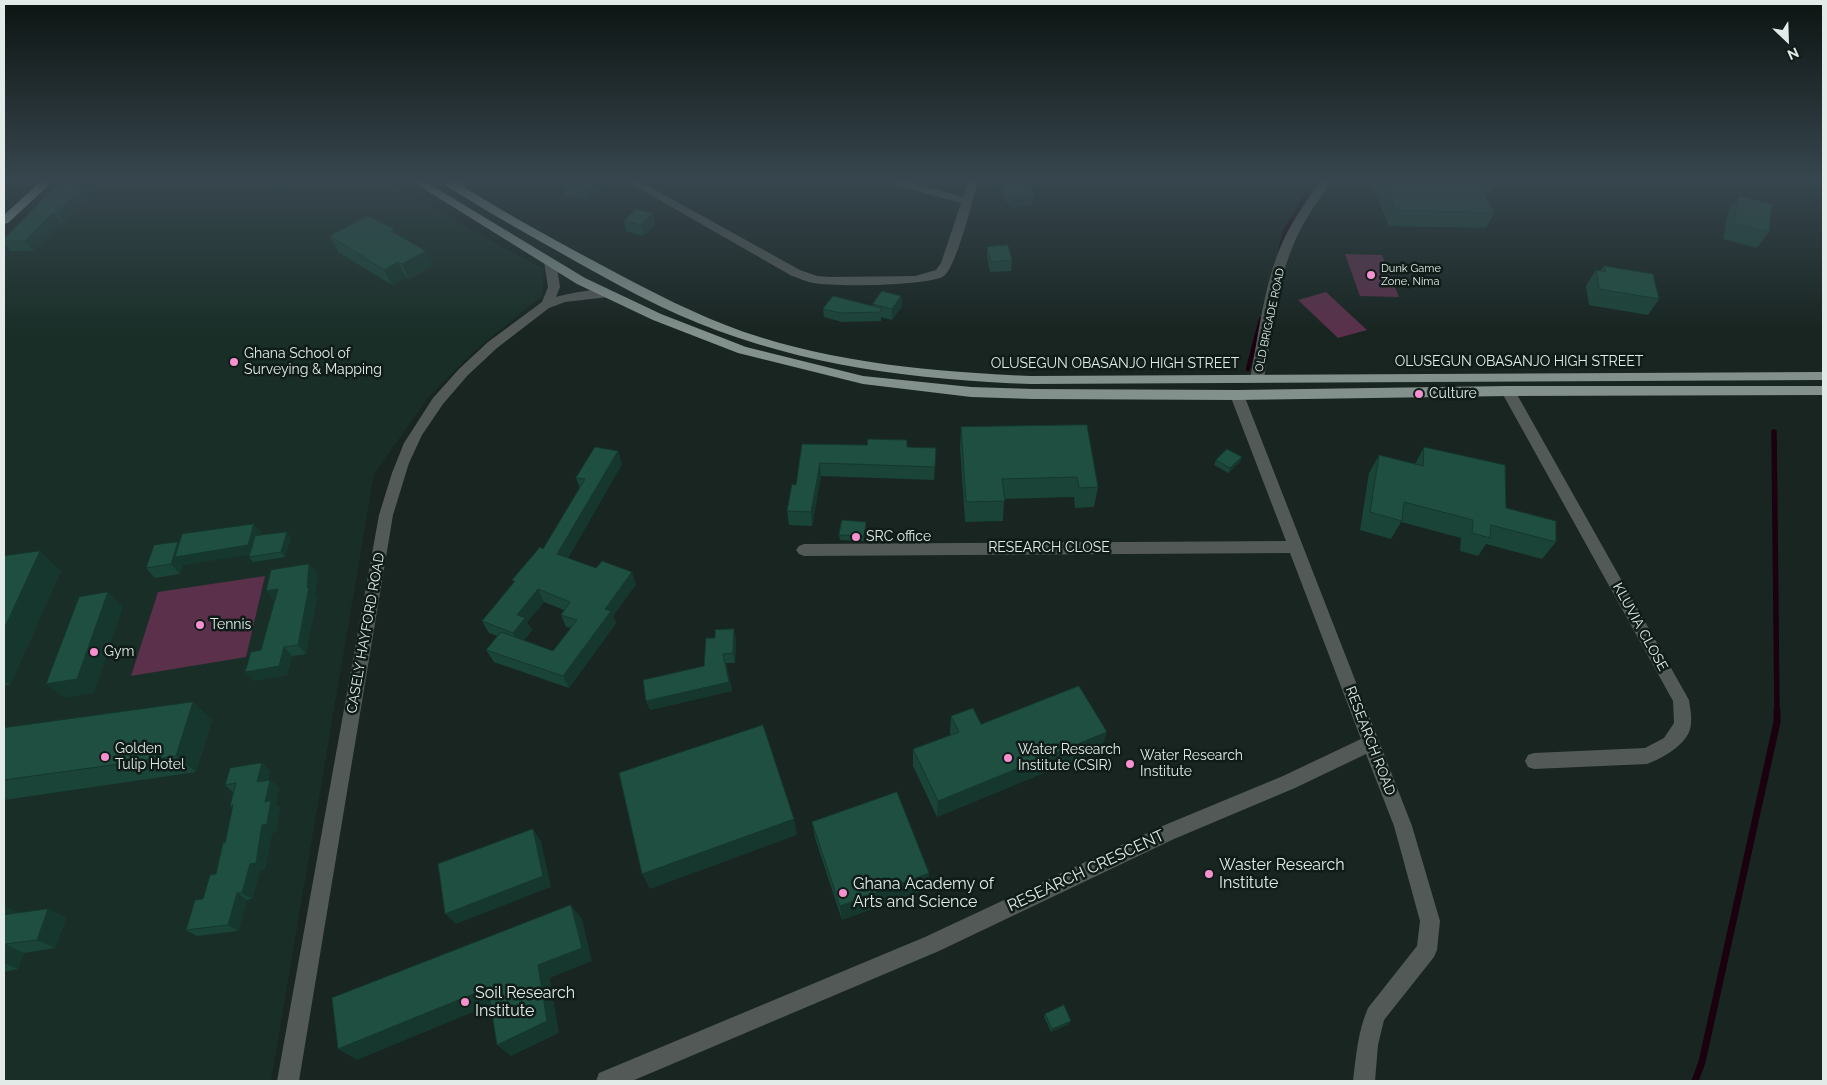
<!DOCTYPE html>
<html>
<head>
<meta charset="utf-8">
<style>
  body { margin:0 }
  #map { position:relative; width:1827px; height:1085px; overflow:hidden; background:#182521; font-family:Raleway,sans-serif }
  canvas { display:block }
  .frame { position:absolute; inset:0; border:5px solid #e2ebe7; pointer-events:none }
  .north { position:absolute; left:1762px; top:15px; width:50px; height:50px; -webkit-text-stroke:4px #0f1c18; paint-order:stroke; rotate:156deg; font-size:14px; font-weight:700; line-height:20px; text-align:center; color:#e2ebe7 }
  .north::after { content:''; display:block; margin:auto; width:18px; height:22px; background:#e2ebe7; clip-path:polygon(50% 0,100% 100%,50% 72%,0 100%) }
</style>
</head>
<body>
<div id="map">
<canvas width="1827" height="1085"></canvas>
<div class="frame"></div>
<div class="north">N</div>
</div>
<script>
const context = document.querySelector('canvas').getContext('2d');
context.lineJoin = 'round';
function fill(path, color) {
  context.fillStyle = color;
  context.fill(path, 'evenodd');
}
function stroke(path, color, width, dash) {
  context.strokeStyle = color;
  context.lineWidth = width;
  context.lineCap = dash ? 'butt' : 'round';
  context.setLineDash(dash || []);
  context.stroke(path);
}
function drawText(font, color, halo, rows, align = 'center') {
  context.font = font + ' Raleway,sans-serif';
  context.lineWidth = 5;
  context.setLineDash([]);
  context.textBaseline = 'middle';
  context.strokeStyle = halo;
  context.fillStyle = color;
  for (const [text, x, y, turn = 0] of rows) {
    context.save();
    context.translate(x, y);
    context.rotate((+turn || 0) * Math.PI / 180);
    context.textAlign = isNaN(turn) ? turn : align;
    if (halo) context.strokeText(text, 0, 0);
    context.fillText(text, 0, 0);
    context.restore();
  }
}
const built = new Path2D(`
  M68 182H391L473 231 544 269 542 296 471 354 428 398 374 474 271 1081H4V239Z`);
const green = new Path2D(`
  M1345 254 1382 255 1399 297 1360 296Z
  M1326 292 1367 330 1338 338 1298 300Z
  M265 576 246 657 131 676 158 592Z`);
const streamFar2 = new Path2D(`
  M1280 252 1285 231 1314 182
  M1248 369 1261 319`);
const streamFar1 = new Path2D(`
  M1774 432 1777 712`);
const stream = new Path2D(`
  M1695 1081 1702 1062 1777 722V711`);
const minor = new Path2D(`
  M460 182H471L463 191H455L454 189Z
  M628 182H641L800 270 817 276 830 277 915 276 936 270 941 263 961 203 892 184 891 182H909L963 197 968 182H978C973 199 956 268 944 276 928 286 834 287 814 283 806 282 799 278 792 276Z
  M1320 182H1331C1318 201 1304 220 1295 241 1276 284 1272 333 1264 379L1262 382H1252L1250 379C1259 333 1264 283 1283 241 1293 220 1307 201 1320 182Z
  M550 258 556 262 560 287 556 297C567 294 607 285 614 293L608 297 565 302 549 308 497 348 468 375 443 404 422 435 409 463 393 515 299 1081H277L379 515 392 473 404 443 433 398 459 369 488 342 542 302 548 287 544 262Z
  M1508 386 1513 388 1515 391 1689 700C1690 708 1692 716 1691 724 1690 743 1663 758 1647 764L1534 769 1528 767 1525 761 1528 755 1534 753 1645 748 1664 738 1674 723 1673 701 1501 391 1503 388Z
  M1237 390 1242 392 1244 395 1412 826 1440 921 1437 950 1434 957 1384 1020 1378 1045 1375 1081H1353C1356 1056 1358 1031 1368 1008L1417 946 1420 921 1394 826 1366 754 1295 788 1174 839 939 951 632 1081H596L599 1073 925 937 1160 827 1283 776 1361 739 1290 553 804 556 799 554 796 550 799 546 804 544 1286 541 1230 395 1232 392Z`);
const major = new Path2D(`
  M413 182H426L585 278 661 314 746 347 863 376 971 387 1033 389 1237 390 1508 386H1823V395L1508 396 1237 400 1033 399 971 397 863 384 738 353 653 320 577 284Z
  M443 182H456C505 213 556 241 607 268 652 292 696 315 744 332 836 363 934 372 1031 376L1823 372V380L1031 384C917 380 804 366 698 323 644 301 593 271 543 243 519 229 495 216 471 201 462 195 450 190 443 182Z`);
const highway = new Path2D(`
  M40 182H52L8 223 4 224V215Z`);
const wall = new Path2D(`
  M60 182H88L93 189 87 195 89 197 65 223H61L33 251H10L4 243V239Z
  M264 182H291L289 189Z
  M564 182H598L600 189 587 200 565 195 562 185Z
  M1002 182 1033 204 1011 208 1001 193Z
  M1371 182H1496L1490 194H1484L1494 213 1486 228 1389 226Z
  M1739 196 1769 232 1757 248 1723 239 1728 211Z
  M653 213 655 224 643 236 626 231 624 221Z
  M397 234 426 251 433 266 409 279 406 277 392 285 338 252 330 236Z
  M987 247 1012 260 1011 271 990 272 987 257Z
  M1604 266 1659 299 1648 315 1589 305 1586 286 1596 270 1600 271Z
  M901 296 902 306 892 320 881 317V321L842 322 824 317 823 309 873 306V304Z
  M1087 425 1098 487 1094 507 1075 508 1074 497 1004 499 1003 521 965 522 960 447 961 427Z
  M802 444 936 448 934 480 821 476 812 526 789 525 787 511 796 485Z
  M1424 447 1506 508 1556 542 1542 559 1486 544 1478 556 1460 551 1461 538 1401 522 1391 539 1360 530 1369 473 1379 455 1415 464Z
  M618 451 622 464 568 558 636 584 613 616 616 623 569 688 494 662 486 650 497 636 489 633 482 621 514 582 512 580 543 549 580 488 576 478ZM544 602 564 610 561 615 566 627 571 628 553 651 524 640 532 630 527 622Z
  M1216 460 1240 462 1228 473 1214 465Z
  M254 524 261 533 260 535 291 537 285 557 253 562 249 557V554L183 565 180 574 155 578 146 568 178 542 180 543Z
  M866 527 864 541 840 540 839 535Z
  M4 556 61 571 10 685 4 686Z
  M309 564 317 574 315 595 317 597 306 654 292 656 287 675 254 681 261 650 274 601Z
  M736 639 735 663H726L732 691 650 710 646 701 704 666Z
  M193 702 212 720 196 772 4 800V728Z
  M951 716 981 724 1102 749 937 817 913 766V749L951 735 950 734Z
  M262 763 270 771 268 780H270L279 788 276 804 280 808 276 832 272 833 265 870 260 871 252 899 247 900 238 931 197 936 186 930 216 874 225 843 233 808 230 806 233 792 225 785Z
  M812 822 929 873V888L842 920 815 838Z
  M4 906 19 913 48 909 66 918 55 948 24 953 18 969 4 972Z
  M1045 1014 1069 1024 1051 1032 1044 1017Z`);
const shadedWall = new Path2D(`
  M82 182H88L93 189 87 195 89 197 65 223 57 213 77 188Z
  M285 182H291L289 189Z
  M593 182H598L600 189 587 200 585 190Z
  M1034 193 1033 204 1011 208 1012 197Z
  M53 213 61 223 33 251 25 241Z
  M653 213 655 224 643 236 640 225Z
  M426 251 433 266 409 279 402 264Z
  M398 262 406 277 392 285 384 270Z
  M901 296 902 306 892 320V309Z
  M618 451 622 464 563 567 557 554Z
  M1242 457 1240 462 1228 473 1230 468Z
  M820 463 821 476 812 526 811 512Z
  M866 522V527L864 541V536Z
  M254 524 261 533 255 554 183 565 180 574 171 564 178 542 187 552Z
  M287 532 291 537 285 557 281 552Z
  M40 551 61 571 10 685 4 681V629Z
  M309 564 317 574 315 595 317 597 306 654 298 645 307 588Z
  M632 572 636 584 613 616 616 623 569 688 563 676 605 609Z
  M278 589 286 598 274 601 266 591Z
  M538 589 544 602 527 622 532 630 520 645 513 633 517 615Z
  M108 592 123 607 94 693 64 698 46 684Z
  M734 629 736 639 735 663 733 653Z
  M284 647 292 656 287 675 254 681 245 672Z
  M723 654 732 691 650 710 646 701Z
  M193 702 212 720 196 772 176 756Z
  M1107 732 1102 749 937 817 938 801Z
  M262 763 270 771 266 790 257 782Z
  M270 780 279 788 276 804 280 808 276 832 272 833 265 870 260 871 252 899 242 893 262 825 265 802Z
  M794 819 797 835 650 889 642 874Z
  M533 829 541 841 551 887 456 924 445 914Z
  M929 873V888L842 920 840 906Z
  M237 893 247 900 238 931 228 925Z
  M571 905 582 919 592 961 550 978 559 1033 511 1056 497 1045 538 965Z
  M5 906 23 915 4 917V909Z
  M48 909 66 918 55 948 37 940Z
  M5 944 24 953 18 969 4 963V948Z
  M488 988 502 1000 357 1060 338 1049Z
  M1071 1021 1069 1024 1051 1032 1052 1029Z`);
const building = new Path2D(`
  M60 182H82L77 188H82L57 213H53L25 241H4V239Z
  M564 182H593L585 190 562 185Z
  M1002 182H1027L1034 193 1012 197Z
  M1384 182H1478L1494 213 1396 210Z
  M1739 196 1772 204 1769 232 1734 223Z
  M636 209 653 213 640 225 624 221Z
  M368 216 395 229 391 231 426 251 402 264 398 262 384 270 330 236Z
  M1008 245 1012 260 991 262 987 247Z
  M1604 266 1653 274 1659 299 1599 289 1596 270 1605 272Z
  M882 291 901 296 892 309 873 304Z
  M833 296 881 308V312L841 313 823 309Z
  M1087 425 1098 487 1079 488 1077 477 1002 479 1005 501 966 502 961 427Z
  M868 439 907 440V447L936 448 935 467 820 463 811 512 787 511 792 484 796 485 802 444 867 445Z
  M595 447 618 451 557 554 596 568 602 561 632 572 605 609 611 611 563 676 486 650 501 632 553 651 577 620 561 615 570 602 538 589 517 615 525 618 513 633 482 621 515 581 512 580 540 547 543 549 585 479 576 478Z
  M1424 447 1505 465 1506 508 1556 521V542L1491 525 1490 538 1472 533 1473 520 1404 502 1402 521 1370 512 1379 455 1423 466Z
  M1227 449 1242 457 1230 468 1216 460Z
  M842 520 866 522 864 536 839 535Z
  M254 524 248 545 175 557 182 534Z
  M287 532 281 552 249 557 255 536Z
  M178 542 171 564 146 568 154 545Z
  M40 551 4 629V556Z
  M309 564 307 588 309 587 298 645 284 647 279 666 245 672 251 652 261 650 278 589 266 591 271 570Z
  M108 592 77 679 46 684 79 597Z
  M734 629 733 653 723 654 729 682 646 701 643 680 704 666 706 638H715V630Z
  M1079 686 1107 732 938 801 913 749 959 732 951 716 973 708 981 724Z
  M193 702 176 756 4 780V728Z
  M763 725 794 819 642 874 619 773Z
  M262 763 257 782 270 780 265 802 271 800 267 824 262 825 256 863 250 864 242 893H237L228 925 186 930 195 900 203 899 210 875 216 874 223 843H225L233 805 230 806 236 783 225 785 230 768Z
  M897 792 929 873 840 906 812 822Z
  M533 829 543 876 445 914 438 864Z
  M571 905 582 948 538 965 547 1021 497 1045 488 988 338 1049 332 998Z
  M48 909 37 940 5 944 4 948V915Z
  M1064 1005 1071 1021 1052 1029 1045 1014Z`);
const markers = [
  [1371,275,5,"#f790ce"],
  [234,362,5,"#f790ce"],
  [1419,394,5,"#f790ce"],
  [856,537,5,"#f790ce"],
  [200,625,5,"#f790ce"],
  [94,652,5,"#f790ce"],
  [105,757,5,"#f790ce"],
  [1008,758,5,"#f790ce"],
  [1130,764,5,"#f790ce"],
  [1209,874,5,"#f790ce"],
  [843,893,5,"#f790ce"],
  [465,1002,5,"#f790ce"]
];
const farPoinames = [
  ["Dunk Game",1381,269],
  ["Zone, Nima",1381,282]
];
const farStreetnames = [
  ["OLD BRIGADE ROAD",1270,320,-78]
];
const poiNames = [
  ["Ghana School of",244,354],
  ["Surveying & Mapping",244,370],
  ["Culture",1429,394],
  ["SRC office",866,537],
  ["Tennis",210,625],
  ["Gym",104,652],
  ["Golden",115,749],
  ["Tulip Hotel",115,765],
  ["Water Research",1018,750],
  ["Institute (CSIR)",1018,766],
  ["Water Research",1140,756],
  ["Institute",1140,772]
];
const streetNames = [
  ["OLUSEGUN OBASANJO HIGH STREET",1519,362],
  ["OLUSEGUN OBASANJO HIGH STREET",1115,364],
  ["RESEARCH CLOSE",1049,548],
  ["KLUVIA CLOSE",1640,627,61],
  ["CASELY HAYFORD ROAD",366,633,-80],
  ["RESEARCH ROAD",1370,741,69]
];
const nearPoinames = [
  ["Waster Research",1219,865],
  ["Institute",1219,883],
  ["Ghana Academy of",853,884],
  ["Arts and Science",853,902],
  ["Soil Research",475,993],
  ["Institute",475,1011]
];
const nearStreetnames = [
  ["RESEARCH CRESCENT",1086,871,-25]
];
fill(built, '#192e27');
fill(green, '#5b304a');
stroke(streamFar2, '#1b0010', 4.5);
stroke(streamFar1, '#1b0010', 5.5);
stroke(stream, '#1b0010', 7);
fill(minor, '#535957');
fill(major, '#83918c');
fill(highway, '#96a6a1');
fill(wall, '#1a4438');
fill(shadedWall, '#15372e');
fill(building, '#1e4f41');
stroke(building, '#15372e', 1);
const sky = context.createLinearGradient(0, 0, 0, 334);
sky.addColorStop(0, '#0d1412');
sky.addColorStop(0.54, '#37464e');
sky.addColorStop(1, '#37464e00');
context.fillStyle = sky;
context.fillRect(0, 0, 1827, 334);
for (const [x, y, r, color] of markers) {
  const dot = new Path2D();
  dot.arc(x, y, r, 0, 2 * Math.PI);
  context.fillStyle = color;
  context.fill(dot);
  stroke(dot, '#0f1c18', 2);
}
drawText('11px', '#e2ebe7', '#0f1c18', farPoinames, 'left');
drawText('11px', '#e2ebe7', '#0f1c18', farStreetnames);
drawText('14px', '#e2ebe7', '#0f1c18', poiNames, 'left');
drawText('14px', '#e2ebe7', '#0f1c18', streetNames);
drawText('16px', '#e2ebe7', '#0f1c18', nearPoinames, 'left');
drawText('16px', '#e2ebe7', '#0f1c18', nearStreetnames);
</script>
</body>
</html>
